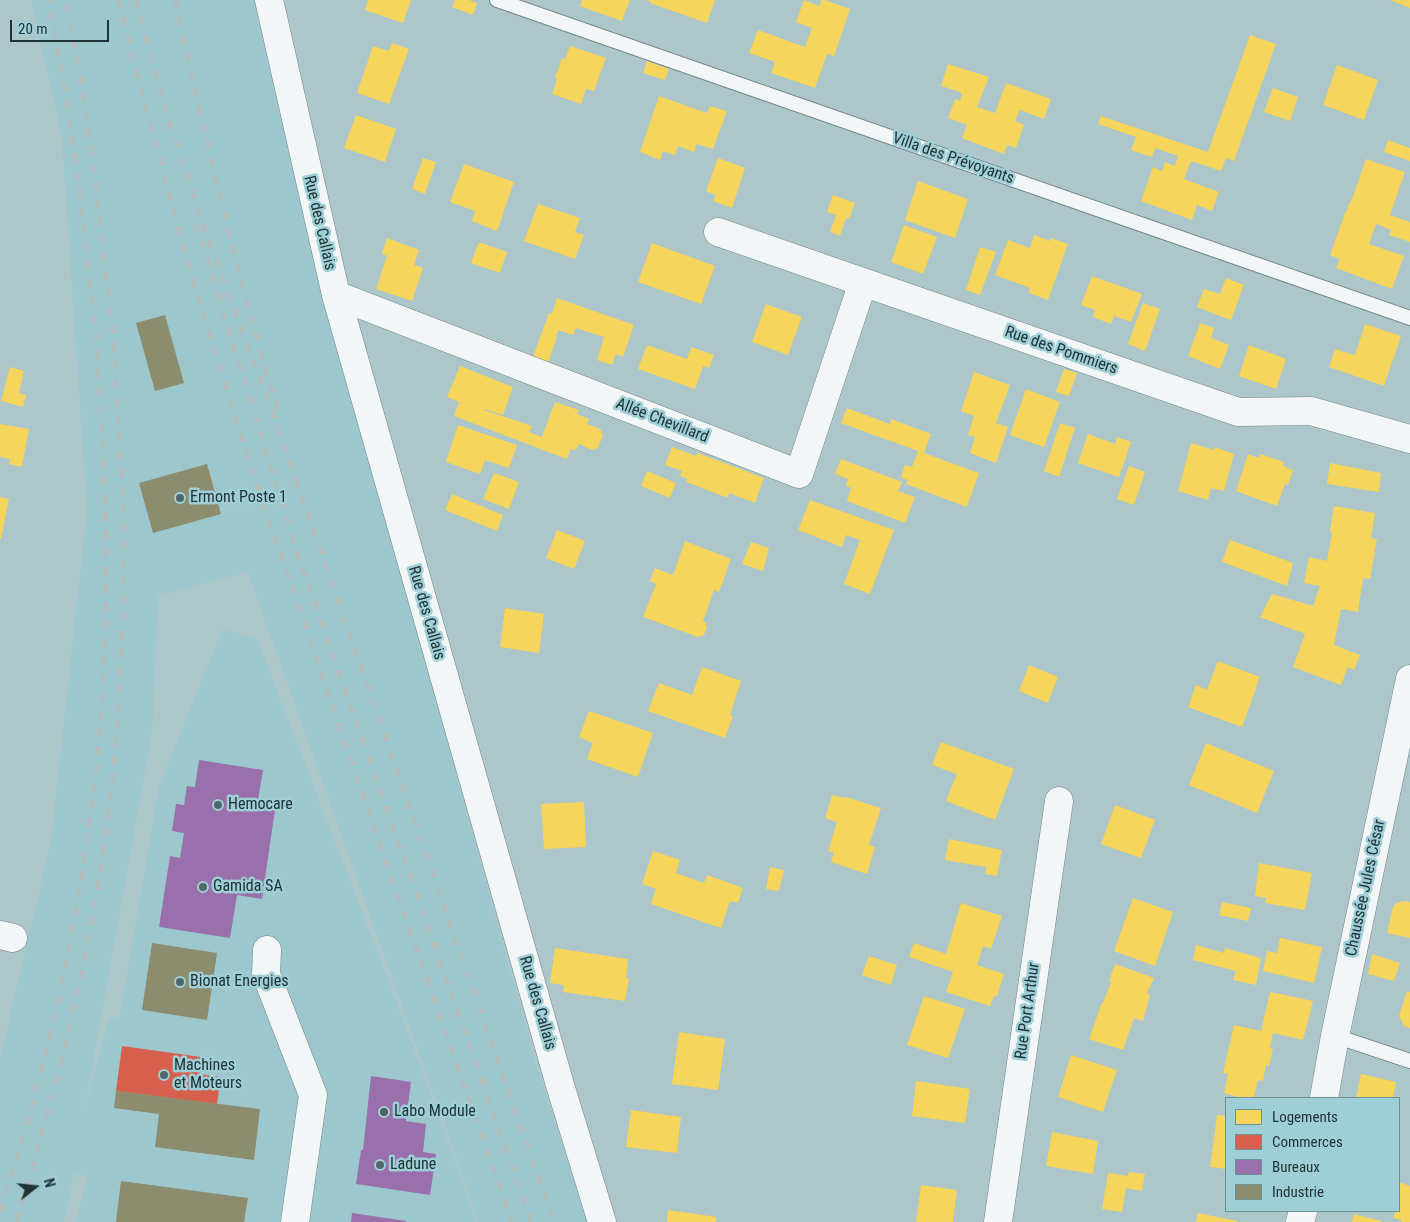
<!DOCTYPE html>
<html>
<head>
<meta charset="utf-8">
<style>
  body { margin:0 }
  #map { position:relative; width:1410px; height:1222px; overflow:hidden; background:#acc6c9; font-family:"Roboto Condensed",sans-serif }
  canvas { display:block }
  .legend { position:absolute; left:1225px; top:1097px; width:175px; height:115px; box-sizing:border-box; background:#9fcfd6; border:1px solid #6c9196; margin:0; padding:6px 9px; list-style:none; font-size:15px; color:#203336 }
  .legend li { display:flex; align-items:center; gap:10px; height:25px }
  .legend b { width:25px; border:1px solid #6c9196 }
  .north { position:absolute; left:10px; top:1162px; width:50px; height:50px; -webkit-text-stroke:4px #9fcfd6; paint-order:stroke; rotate:74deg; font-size:14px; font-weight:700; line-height:20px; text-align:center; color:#203336 }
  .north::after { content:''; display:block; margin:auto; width:18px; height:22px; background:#203336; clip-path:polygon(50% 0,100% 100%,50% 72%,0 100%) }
  .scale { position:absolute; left:10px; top:20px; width:99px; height:22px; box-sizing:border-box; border:2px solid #203336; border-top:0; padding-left:6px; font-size:15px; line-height:18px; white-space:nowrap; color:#203336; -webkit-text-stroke:4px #9fcfd6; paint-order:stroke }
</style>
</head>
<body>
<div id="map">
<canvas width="1410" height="1222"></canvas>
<ul class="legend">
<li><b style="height:14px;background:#f6d55c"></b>Logements</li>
<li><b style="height:14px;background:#d6604d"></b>Commerces</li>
<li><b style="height:14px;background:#9970ab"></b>Bureaux</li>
<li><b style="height:14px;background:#8c8c6e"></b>Industrie</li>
</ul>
<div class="north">N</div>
<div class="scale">20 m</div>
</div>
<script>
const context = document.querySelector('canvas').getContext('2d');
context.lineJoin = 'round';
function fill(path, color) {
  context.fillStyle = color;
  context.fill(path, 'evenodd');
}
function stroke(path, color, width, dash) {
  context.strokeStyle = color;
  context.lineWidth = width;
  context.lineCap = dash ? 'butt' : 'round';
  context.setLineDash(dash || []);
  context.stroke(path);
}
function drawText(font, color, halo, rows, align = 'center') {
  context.font = font + ' "Roboto Condensed",sans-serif';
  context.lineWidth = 5;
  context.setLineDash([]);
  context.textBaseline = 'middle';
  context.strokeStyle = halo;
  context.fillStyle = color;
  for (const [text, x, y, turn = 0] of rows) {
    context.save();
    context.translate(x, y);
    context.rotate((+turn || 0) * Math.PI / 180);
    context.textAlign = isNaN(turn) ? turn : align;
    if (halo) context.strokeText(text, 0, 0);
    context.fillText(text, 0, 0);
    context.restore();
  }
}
const built = new Path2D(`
  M31 0H256L258 20 300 201 533 1055 587 1222H479L248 572 158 596 152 732 84 1112 109 1019 120 1017 159 786 223 629 257 639 391 987 477 1222H76L88 1177 74 1173 64 1222H0V1059L51 842 87 511 62 137Z`);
const homes = new Path2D(`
  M368 0H411L403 23 365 10Z
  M455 0H469L477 3 473 15 452 7Z
  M582 0H630L622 21 580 6Z
  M647 0H715L707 23 650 3 651 2Z
  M804 0 819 6 822 0H825L850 9 834 56 827 54 815 88 771 73 775 62 749 53 758 30 805 47 812 28 796 22Z
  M1390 0H1410V8Z
  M1250 35 1276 44 1234 161 1226 158 1221 171 1191 161 1184 179 1219 192 1212 211 1197 205 1192 220 1141 201 1153 167 1162 171 1165 162 1175 166 1178 156 1155 148 1152 157 1131 150 1136 137 1098 124 1101 116 1208 152Z
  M392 43 409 49 389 104 357 93 373 46 389 51Z
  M570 46 606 58 594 91 586 89 581 104 552 94 557 79 555 78 562 58 565 59Z
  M647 61 669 69 665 80 643 73Z
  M948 64 989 77 977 107 995 113 1006 83 1051 99 1044 119 1020 110 1015 121 1024 125 1016 148 1007 145 1004 154 962 138 967 125 948 118 955 99 960 101 962 95 960 92 941 86Z
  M1337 65 1378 80 1364 120 1323 105Z
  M1273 88 1298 97 1290 121 1264 112Z
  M659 96 707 113 710 106 727 111 713 149 697 144 694 152 678 146 675 155 663 151 660 160 640 152Z
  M356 115 396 129 385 162 344 148Z
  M1388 140 1410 148V161L1384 152Z
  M423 158 436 162 425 194 412 189Z
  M718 158 745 168 732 208 713 201 716 195 706 191Z
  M1366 159 1405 172 1390 215 1410 222V242L1389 235 1391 230 1376 224 1369 244 1404 256 1392 289 1336 268 1340 259 1330 255 1346 210H1347L1350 201 1351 202Z
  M464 164 514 182 497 231 472 221 475 211 450 202Z
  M918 181 968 199 955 238 905 220Z
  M833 195 855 203 849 219 846 218 840 236 830 232 836 215 827 212Z
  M538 204 580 218 575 232 584 235 575 259 524 241Z
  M904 225 937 237 923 274 891 262Z
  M1034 235 1050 241 1051 238 1068 244 1048 300 1029 293 1030 288 995 275 1008 240 1030 248Z
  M387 238 419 250 414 265 423 268 412 301 376 289 387 256 382 254Z
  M479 242 507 252 500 273 471 263Z
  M652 243 715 266 701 304 638 282Z
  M980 247 996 252 980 295 966 290Z
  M1092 276 1142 294 1131 322 1114 316 1111 324 1093 317 1095 310 1081 305Z
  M1226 278 1244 285 1231 320 1197 307 1204 289 1220 294Z
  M557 298 634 325 623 357 616 354 612 365 597 360 604 337 576 328 573 335 558 330 556 337H557L548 363 533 357 549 313 552 314Z
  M1143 303 1160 309 1145 351 1128 344Z
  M766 304 802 317 788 355 752 342Z
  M1200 323 1214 328 1211 338 1229 345 1220 369 1188 356Z
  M1365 324 1401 336 1384 386 1329 367 1335 349 1355 355Z
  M647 345 687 359 691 347 714 355 709 368 703 366 695 389 638 369Z
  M1249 345 1286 359 1276 389 1239 376Z
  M460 366 513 387 503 415 484 409V410L532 426 529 432 542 437 555 402 579 410 577 414 589 419 587 424 600 429 603 435 598 448 592 450 579 444 576 450 571 449 567 459 454 416 459 402 447 397Z
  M10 367 24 371 19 393 26 395 23 407 1 401Z
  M1064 369 1077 373 1069 396 1056 392Z
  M974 372 1010 385 996 423 1008 427 996 463 970 453 975 437 968 435 974 416 961 411Z
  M1026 389 1060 402 1044 447 1010 435Z
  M847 408 890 424 891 419 931 434 924 453 979 473 967 507 906 484 908 480 901 478 905 465 912 467 918 451 841 423Z
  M1060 423 1075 428 1059 477 1044 471Z
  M0 424 29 429 22 467 9 464 10 459 0 457Z
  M458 425 517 445 509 468 485 460 480 474 446 462Z
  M1088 434 1115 444 1117 437 1131 442 1119 477 1078 463Z
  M1191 443 1214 450 1215 447 1234 454 1224 491 1211 488 1208 500 1178 491Z
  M672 447 696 456 698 453 764 478 755 503 729 493 728 498 686 482 687 479 680 476 682 471 665 465Z
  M1248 454 1259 458 1260 454 1284 462 1283 466 1293 470 1288 485 1285 484 1277 506 1236 491Z
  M841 459 902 482 898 491 915 497 905 523 847 501 851 488 846 486 848 479 835 474Z
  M1330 463 1381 473 1379 492 1327 484Z
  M1129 466 1145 472 1134 505 1117 499Z
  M647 471 676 483 670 498 641 486Z
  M494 473 519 482 509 509 483 499Z
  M452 494 503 515 497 531 445 510Z
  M0 497 9 499 1 539H0Z
  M810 500 894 530 870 594 844 584 860 540 846 535 842 547 798 530Z
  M1334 506 1375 513 1371 538 1377 539 1370 579 1363 578 1358 612 1341 609 1334 645 1360 655 1354 670 1348 667 1341 685 1293 667 1305 634 1260 617 1272 594 1313 606 1320 586 1304 583 1309 557 1327 561 1332 532 1330 531Z
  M557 530 585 541 574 569 546 558Z
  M1230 540 1293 563 1287 586 1222 562Z
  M685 541 731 559 719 592 714 590 703 621 705 622 707 627 704 635 698 637 643 617 656 584 650 581 655 568 673 575Z
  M751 542 769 548 763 571 742 564Z
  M505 608 544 614 539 653 500 647Z
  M1218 661 1260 677 1242 727 1188 707 1196 685 1207 690Z
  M1029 665 1058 677 1048 703 1019 691Z
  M702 667 741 681 730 715 733 716 725 738 648 711 659 683 692 695Z
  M589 711 653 733 638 777 587 759 593 743 579 737Z
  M941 742 1014 769 995 820 946 801 957 774 932 765Z
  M1206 743 1274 771 1257 813 1189 785Z
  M832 795 845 798 846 797 881 808 869 845 875 847 867 874 831 862 834 853 828 851 837 822 825 818Z
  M584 802 586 847 544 849 541 804Z
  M1115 805 1155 820 1141 858 1101 844Z
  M949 839 1002 850 997 876 985 874 986 867 945 860Z
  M653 851 680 860 676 873 704 883 707 875 743 888 738 903 730 901 721 928 651 904 656 889 642 884Z
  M1259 863 1312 873 1305 910 1265 903 1266 898 1255 896Z
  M770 867 784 870 779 891 766 889Z
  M1133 898 1173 912 1155 966 1114 951Z
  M1406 901 1410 902V938L1387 933 1393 907 1396 903Z
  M1222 902 1251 908 1248 921 1219 915Z
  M961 903 1002 916 991 949 983 946 977 965 1004 974 997 996H994L990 1006 946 992 953 972 909 957 914 943 946 954Z
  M1280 938 1322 947 1314 983 1263 971 1267 951 1277 953Z
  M1196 945 1224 953 1225 948 1261 958 1256 985 1233 980 1236 971 1193 960Z
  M555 948 628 959 626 978H629L625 1001 563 992 564 985 550 983Z
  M1372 954 1400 963 1394 981 1368 974Z
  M869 956 897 965 891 985 862 975Z
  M1115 964 1154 978 1147 994 1150 995 1143 1021 1134 1018 1123 1050 1089 1039 1102 1002 1103 1003 1111 982 1109 981Z
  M1407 991 1410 992V1028L1404 1026 1399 1016Z
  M1270 992 1313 1001 1303 1040 1273 1033 1270 1048 1273 1049 1269 1066 1266 1065 1263 1081 1258 1080 1254 1098H1241L1224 1093 1228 1074 1223 1073 1234 1025 1261 1031Z
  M924 996 965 1009 948 1058 907 1045Z
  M679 1032 725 1039 718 1090 672 1084Z
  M1071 1055 1117 1070 1103 1112 1058 1097Z
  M1361 1074 1396 1082 1393 1098H1356Z
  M916 1081 970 1089 965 1123 912 1116Z
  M631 1110 681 1117 677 1153 626 1147Z
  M1217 1115 1226 1116V1169L1210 1167Z
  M1052 1132 1098 1141 1093 1174 1046 1166Z
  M1129 1172 1145 1174 1142 1191 1126 1188 1122 1212 1102 1209 1108 1173 1128 1176Z
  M1399 1182 1410 1186V1222H1401L1402 1220 1393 1218 1396 1211H1399Z
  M921 1185 957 1190 953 1222H916Z
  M668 1210 716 1217V1222H667Z
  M1198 1213 1237 1221V1222H1196Z
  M1354 1214 1381 1221V1222H1352Z`);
const shops = new Path2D(`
  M122 1046 201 1057 199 1074 221 1077 217 1104 116 1091Z`);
const offices = new Path2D(`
  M199 760 263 770 258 800 276 803 262 899 237 895 230 938 159 927 170 856 180 858 184 833 172 831 176 804 184 805 187 786 195 787Z
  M371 1076 411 1082 406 1121 426 1124 423 1152 436 1154 430 1195 356 1184 361 1150H363Z
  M352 1213 406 1221V1222H351Z`);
const industry = new Path2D(`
  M165 315 184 383 155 391 136 323Z
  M207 464 221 514 153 533 139 483Z
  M152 943 217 953 207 1020 142 1010Z
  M116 1091 260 1109 254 1160 155 1147 159 1114 114 1108Z
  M121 1181 248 1198 244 1222H116Z`);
const lane = new Path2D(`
  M497 0 1410 318
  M1335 1036 1410 1061`);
const street = new Path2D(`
  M269 0 336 295 560 1085 602 1222
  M718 232 1238 412 1311 411 1410 439
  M336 295 799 474 863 282
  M0 935 13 938
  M267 950 266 974 313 1095 295 1222
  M998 1222 1059 801`);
const secondary = new Path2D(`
  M1324 1098 1335 1036 1410 679
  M1300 1222 1303 1211`);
const rail = new Path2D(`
  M118 0 163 173 192 277 246 453 389 871 512 1222
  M136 0C150 55 164 109 182 162 213 259 252 353 285 449 375 707 464 965 554 1222
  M175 0C205 138 237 275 278 410
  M196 224 297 553 531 1222
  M0 1212C14 1165 29 1118 41 1070 65 979 82 884 93 791 113 632 108 470 93 311 83 207 69 103 48 0
  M16 1222 59 1074 87 945 103 854 112 780 118 719 123 614V495L113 334 97 194 84 98 66 0`);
const markers = [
  [180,498,5,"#516669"],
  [218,805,5,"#516669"],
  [203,887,5,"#516669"],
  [180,982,5,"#516669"],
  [164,1075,5,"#516669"],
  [384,1112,5,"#516669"],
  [380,1165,5,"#516669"]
];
const streetNames = [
  ["Villa des Prévoyants",953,159,19],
  ["Rue des Callais",319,223,77],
  ["Rue des Pommiers",1061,351,19],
  ["Allée Chevillard",662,421,21],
  ["Rue des Callais",426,613,74],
  ["Chaussée Jules César",1366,888,-78],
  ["Rue des Callais",537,1003,74],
  ["Rue Port Arthur",1028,1011,-82]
];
const poiNames = [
  ["Ermont Poste 1",190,498],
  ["Hemocare",228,805],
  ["Gamida SA",213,887],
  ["Bionat Energies",190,982],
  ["Machines",174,1066],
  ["et Moteurs",174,1084],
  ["Labo Module",394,1112],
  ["Ladune",390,1165]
];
fill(built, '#9cc7cd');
fill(homes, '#f6d55c');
fill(shops, '#d6604d');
fill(offices, '#9970ab');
fill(industry, '#8c8c6e');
stroke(lane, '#728789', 16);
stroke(street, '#728789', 29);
stroke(secondary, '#728789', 29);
stroke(lane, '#f3f6f7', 14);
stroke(street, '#f3f6f7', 28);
stroke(secondary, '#f3f6f7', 28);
stroke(rail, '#b4bbbb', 4, [9, 9]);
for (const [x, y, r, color] of markers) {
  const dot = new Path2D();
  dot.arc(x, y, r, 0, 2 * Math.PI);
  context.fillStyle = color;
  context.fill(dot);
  stroke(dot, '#9fcfd6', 2);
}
drawText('16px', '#203336', '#9fcfd6', streetNames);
drawText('16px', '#203336', '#9fcfd6', poiNames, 'left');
</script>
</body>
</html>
